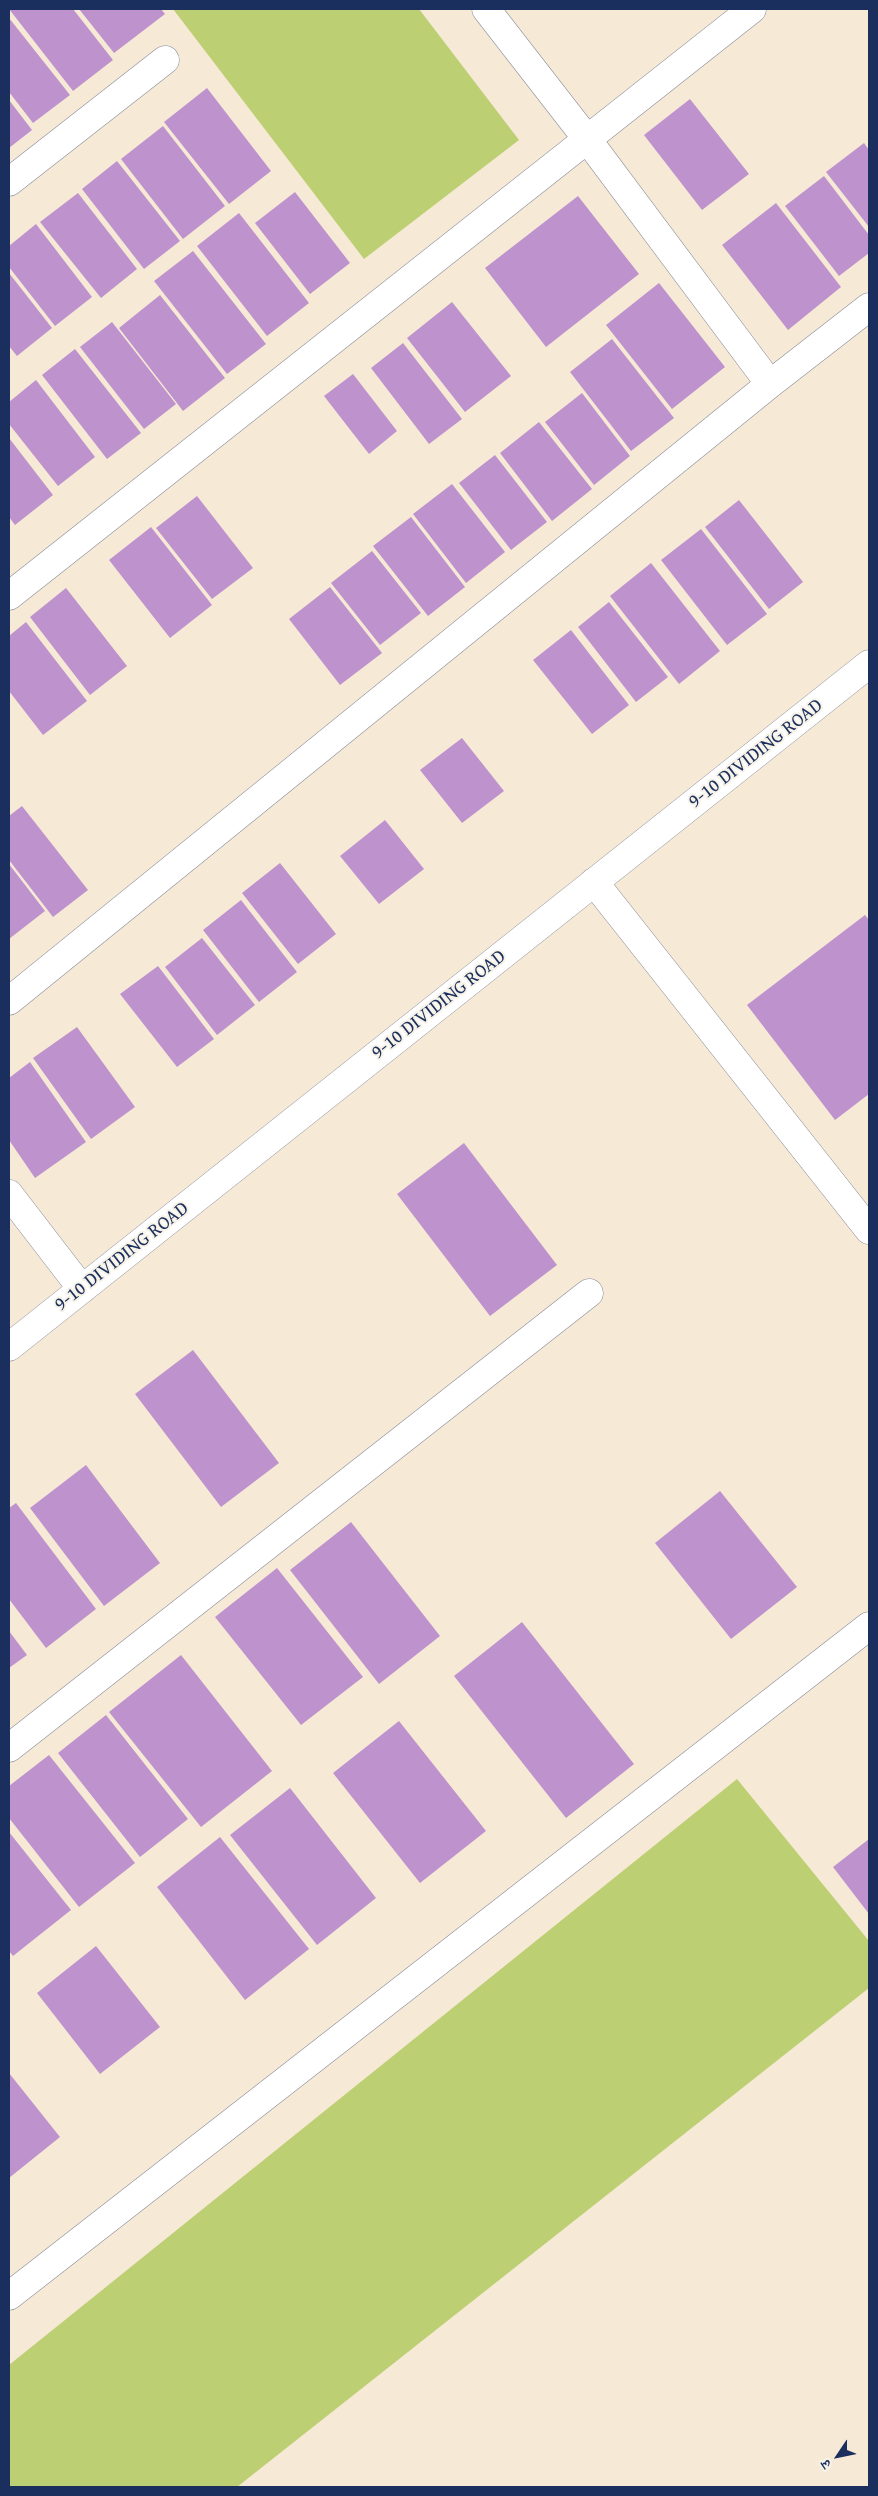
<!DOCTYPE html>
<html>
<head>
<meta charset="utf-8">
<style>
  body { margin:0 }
  #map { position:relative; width:878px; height:2496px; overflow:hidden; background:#f6e9d6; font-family:"Gentium Book Plus","Noto Serif Devanagari",serif }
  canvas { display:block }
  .frame { position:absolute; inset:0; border:10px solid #1b2f5e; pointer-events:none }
  .north { position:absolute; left:813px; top:2431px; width:50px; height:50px; -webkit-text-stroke:4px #f7f3e8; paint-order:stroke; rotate:236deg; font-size:14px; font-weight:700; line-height:20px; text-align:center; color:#1b2f5e }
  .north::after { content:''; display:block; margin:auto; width:18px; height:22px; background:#1b2f5e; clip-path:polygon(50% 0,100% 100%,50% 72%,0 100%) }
</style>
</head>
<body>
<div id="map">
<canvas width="878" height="2496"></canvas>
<div class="frame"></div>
<div class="north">उ</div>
</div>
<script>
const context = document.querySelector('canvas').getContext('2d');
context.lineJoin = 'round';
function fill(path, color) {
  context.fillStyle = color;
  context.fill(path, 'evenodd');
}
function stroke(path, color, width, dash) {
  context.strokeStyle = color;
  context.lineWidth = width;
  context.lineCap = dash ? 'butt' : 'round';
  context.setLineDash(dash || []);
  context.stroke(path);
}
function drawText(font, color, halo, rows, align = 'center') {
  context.font = font + ' "Gentium Book Plus",serif';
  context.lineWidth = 4;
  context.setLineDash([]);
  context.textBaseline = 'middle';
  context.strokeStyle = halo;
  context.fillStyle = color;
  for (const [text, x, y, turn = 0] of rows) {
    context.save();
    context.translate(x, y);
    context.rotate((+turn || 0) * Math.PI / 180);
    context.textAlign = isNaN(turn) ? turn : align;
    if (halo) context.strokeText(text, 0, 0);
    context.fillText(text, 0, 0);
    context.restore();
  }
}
const green = new Path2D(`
  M173 9H419L519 140 364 259Z
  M737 1779 869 1941V1988L237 2487H9V2365Z`);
const building = new Path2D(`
  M9 9H73L113 60 73 91Z
  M79 9H161L165 14 114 53Z
  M9 18 70 95 33 123 9 92Z
  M207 88 271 171 229 204 164 122Z
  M690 99 749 174 702 210 644 135Z
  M9 100 32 130 9 148Z
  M163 126 225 206 183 239 121 159Z
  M864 143 869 150V227L826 172Z
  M117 161 180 241 144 269 82 189Z
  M824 176 869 235V253L839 276 785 206Z
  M295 192 350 263 310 294 255 223Z
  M78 193 137 269 101 298 40 222Z
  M578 196 639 274 546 347 485 268Z
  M776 203 841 287 788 330 722 245Z
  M239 213 309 303 267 336 197 246Z
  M36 224 92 297 55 326 9 267V246Z
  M193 251 266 344 227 374 154 281Z
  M9 273 52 328 17 356 9 346Z
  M659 283 725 367 672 409 606 325Z
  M160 295 225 378 183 411 119 328Z
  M452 302 511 376 465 412 407 338Z
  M112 322 176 404 144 429 80 347Z
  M612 339 674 418 631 451 570 372Z
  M403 343 462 419 429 444 371 368Z
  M75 349 141 433 107 459 42 375Z
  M353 374 397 431 369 454 324 396Z
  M36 380 95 457 58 486 9 424V402Z
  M582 393 630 456 594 485 545 422Z
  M539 422 592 489 552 521 500 453Z
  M9 438 53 495 15 525 9 517Z
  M495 455 547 522 511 550 459 483Z
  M452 484 505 552 466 583 413 514Z
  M197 496 253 568 212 599 156 528Z
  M739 500 803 582 769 609 705 527Z
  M411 517 465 587 428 616 373 546Z
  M151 527 212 605 170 638 109 560Z
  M701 529 767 614 727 645 661 560Z
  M372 551 421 613 380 645 331 583Z
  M651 563 720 651 679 684 610 596Z
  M330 587 382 653 340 685 289 619Z
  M66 588 127 666 90 695 30 617Z
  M609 602 668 677 636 702 578 627Z
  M26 622 87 701 43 735 9 691V636Z
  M571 630 629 705 592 734 533 660Z
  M462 738 504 791 462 823 420 770Z
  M22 806 88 890 53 917 9 860V816Z
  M385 820 424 869 379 904 340 856Z
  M280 863 336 934 298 964 242 893Z
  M9 864 45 911 9 939Z
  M241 900 297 972 259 1002 203 930Z
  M865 915 869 920V1094L835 1120 747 1005Z
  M202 938 255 1005 217 1035 165 967Z
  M158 966 214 1039 177 1067 120 994Z
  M77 1027 135 1107 91 1139 33 1058Z
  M30 1062 86 1142 35 1178 9 1140V1078Z
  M464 1143 557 1265 490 1316 397 1194Z
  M193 1350 279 1463 221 1507 135 1394Z
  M86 1465 160 1563 104 1606 30 1508Z
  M720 1491 797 1587 731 1639 655 1543Z
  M16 1503 96 1609 46 1648 9 1599V1508Z
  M351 1522 440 1636 379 1684 290 1570Z
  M277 1568 363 1677 301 1725 215 1617Z
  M522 1622 634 1764 566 1818 454 1676Z
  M9 1631 27 1655 9 1668Z
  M181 1655 272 1771 201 1827 109 1712Z
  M106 1715 188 1819 140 1857 58 1753Z
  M399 1721 486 1831 420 1883 333 1773Z
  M49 1755 135 1863 79 1907 9 1818V1786Z
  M290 1788 376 1898 317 1945 230 1835Z
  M9 1832 71 1910 13 1956 9 1951Z
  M220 1837 309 1949 245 2000 157 1887Z
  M869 1839V1914L833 1867Z
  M96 1946 160 2027 100 2074 37 1993Z
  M9 2073 60 2137 9 2178Z`);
const minor = new Path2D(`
  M486 9 587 139 770 384
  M9 182 165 60
  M9 596 752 9
  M594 882 869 1230
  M9 1001 770 384 869 307
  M9 1194 82 1289
  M9 1748 589 1293
  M9 2296 869 1626`);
const tertiary = new Path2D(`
  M9 1347 869 664`);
const streetNames = [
  ["9-10 DIVIDING ROAD",756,754,-38],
  ["9-10 DIVIDING ROAD",439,1005,-38],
  ["9-10 DIVIDING ROAD",122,1257,-38]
];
fill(green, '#bdcf73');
fill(building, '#be93cd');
stroke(minor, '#888c9a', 29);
stroke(tertiary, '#888c9a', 29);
stroke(minor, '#fff', 28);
stroke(tertiary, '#fff', 28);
drawText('19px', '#1b2f5e', '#f7f3e8', streetNames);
</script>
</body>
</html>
